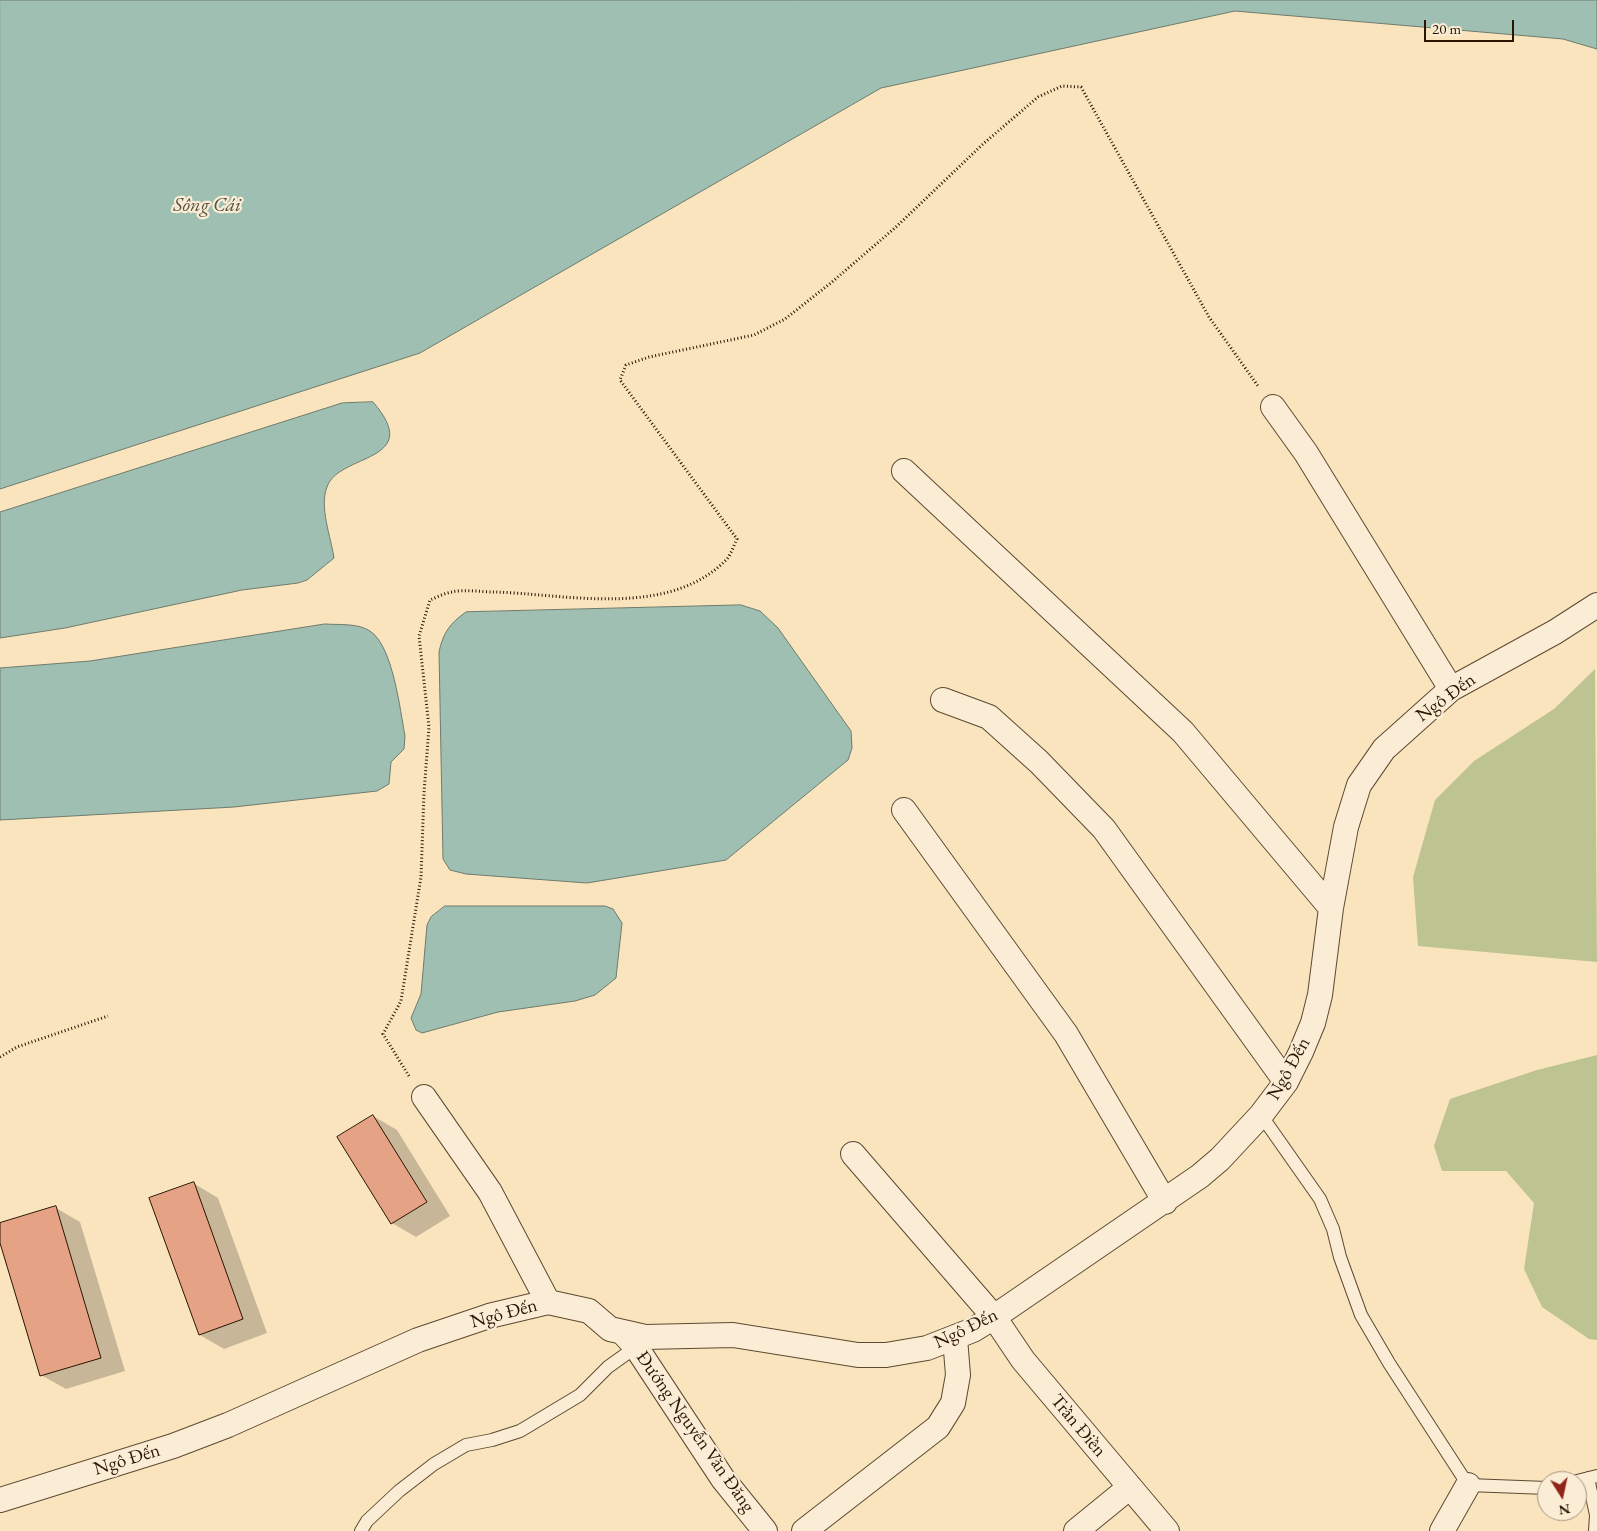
<!DOCTYPE html>
<html>
<head>
<meta charset="utf-8">
<style>
  body { margin:0 }
  #map { position:relative; width:1597px; height:1531px; overflow:hidden; background:#f9e4be; font-family:"EB Garamond",serif }
  canvas { display:block }
  .north { position:absolute; left:1537px; top:1471px; width:50px; height:50px; box-sizing:border-box; background:#fbedd5; border:1px solid #a79780; border-radius:50%; rotate:170deg; font-size:14px; font-weight:700; line-height:20px; text-align:center; color:#291500 }
  .north::after { content:''; display:block; margin:auto; width:18px; height:22px; background:#8f2418; clip-path:polygon(50% 0,100% 100%,50% 72%,0 100%) }
  .scale { position:absolute; left:1424px; top:20px; width:90px; height:22px; box-sizing:border-box; border:2px solid #291500; border-top:0; padding-left:6px; font-size:15px; line-height:18px; white-space:nowrap; color:#291500; -webkit-text-stroke:4px #fbedd5; paint-order:stroke }
</style>
</head>
<body>
<div id="map">
<canvas width="1597" height="1531"></canvas>
<div class="north">N</div>
<div class="scale">20 m</div>
</div>
<script>
const context = document.querySelector('canvas').getContext('2d');
context.lineJoin = 'round';
function fill(path, color) {
  context.fillStyle = color;
  context.fill(path, 'evenodd');
}
function stroke(path, color, width, dash) {
  context.strokeStyle = color;
  context.lineWidth = width;
  context.lineCap = dash ? 'butt' : 'round';
  context.setLineDash(dash || []);
  context.stroke(path);
}
function drawText(font, color, halo, rows, align = 'center') {
  context.font = font + ' "EB Garamond",serif';
  context.lineWidth = 4.5;
  context.setLineDash([]);
  context.textBaseline = 'middle';
  context.strokeStyle = halo;
  context.fillStyle = color;
  for (const [text, x, y, turn = 0] of rows) {
    context.save();
    context.translate(x, y);
    context.rotate((+turn || 0) * Math.PI / 180);
    context.textAlign = isNaN(turn) ? turn : align;
    if (halo) context.strokeText(text, 0, 0);
    context.fillText(text, 0, 0);
    context.restore();
  }
}
const green = new Path2D(`
  M1595 669 1597 962 1418 946 1413 877 1435 800 1474 761 1554 709Z
  M1597 1055V1340L1589 1339 1542 1307 1524 1269 1534 1203 1506 1171H1442L1434 1146 1450 1099 1537 1070Z`);
const water = new Path2D(`
  M0 0H1597V49L1563 39 1235 11 881 88 420 353 0 489Z
  M373 402C426 463 338 453 327 487 319 507 331 537 334 558L307 580 298 583 242 590 65 628 0 638V512L342 403Z
  M741 605 760 611 778 628 851 731 852 748 848 760 726 860 587 883 466 874 450 870 443 859 439 652C443 633 450 623 466 612Z
  M325 624C339 625 358 623 370 631 393 646 400 710 405 736L404 749 391 762 389 784 377 791 234 807 0 820V668L90 661Z
  M445 906H605L613 909 622 923 616 978 595 995 575 1001 498 1012 422 1033 416 1030 411 1018 421 994 427 925 431 917Z`);
const shadow = new Path2D(`
  M373 1116 397 1130 450 1216 416 1237 392 1223Z
  M193 1183 218 1198 267 1333 224 1349 200 1335Z
  M56 1208 80 1222 125 1371 66 1389 41 1375 0 1238V1224Z`);
const building = new Path2D(`
  M373 1115 427 1202 391 1224 337 1137Z
  M194 1182 243 1319 199 1335 149 1198Z
  M56 1206 101 1358 40 1376 0 1243V1223Z`);
const path = new Path2D(`
  M0 1057 17 1047 108 1016
  M409 1076 383 1034 401 1001 421 877 424 793 429 727 419 636 430 600C437 597 445 593 452 592 464 589 481 592 494 592 567 594 669 619 727 559 731 554 734 545 737 539L620 380 626 365 649 357 754 335 785 319 832 282 896 227 983 144 1038 97 1062 86 1081 87 1209 317 1258 386`);
const lane = new Path2D(`
  M1261 1115 1320 1199 1333 1229 1340 1257 1361 1315 1389 1363 1468 1485 1547 1488
  M1588 1478 1596 1515 1595 1531
  M1577 1481 1597 1476
  M361 1531 367 1521 399 1491 434 1464 466 1445 492 1440 520 1431 580 1395 608 1367 636 1347`);
const street = new Path2D(`
  M1273 407 1306 453 1451 689
  M904 471 1183 732 1331 908
  M943 700 989 717 1039 762 1104 829 1286 1082
  M904 810 1066 1034 1165 1202
  M424 1097 490 1192 548 1302
  M853 1154 994 1317 1023 1360 1167 1531
  M624 1334 636 1347 723 1479 765 1531
  M0 1500 173 1446 228 1425 418 1340 489 1316 548 1302 589 1311 610 1329 645 1337 733 1335 858 1355H886L927 1348 973 1330 994 1317 1200 1176 1220 1159 1261 1115 1286 1082 1301 1052 1313 1023 1320 995 1331 908 1346 827 1359 785 1384 749 1451 689 1555 632 1597 605
  M804 1531 938 1427 953 1403 958 1375 955 1338
  M1076 1531 1130 1487
  M1442 1531 1468 1485`);
const streetNames = [
  ["Ngô Đến",1446,698,-36],
  ["Ngô Đến",1289,1069,-61],
  ["Ngô Đến",504,1314,-15],
  ["Ngô Đến",966,1329,-26],
  ["Trần Điền",1078,1426,50],
  ["Đướng Nguyễn Văn Đăng",695,1432,55],
  ["Ngô Đến",127,1460,-17]
];
const waterNames = [
  ["Sông Cái",207,206]
];
fill(green, '#bdc492');
fill(water, '#9ebfb2');
stroke(water, '#6f7b6b', 1);
fill(shadow, '#0003');
fill(building, '#e6a285');
stroke(building, '#291500', 1);
stroke(lane, '#5d4930', 14);
stroke(street, '#5d4930', 26);
stroke(path, '#291500', 3, [1, 2.5]);
stroke(lane, '#fbedd5', 12);
stroke(street, '#fbedd5', 24);
drawText('19px', '#291500', '#fbedd5', streetNames);
drawText('italic 20px', '#52503e', '#fbedd5', waterNames);
</script>
</body>
</html>
